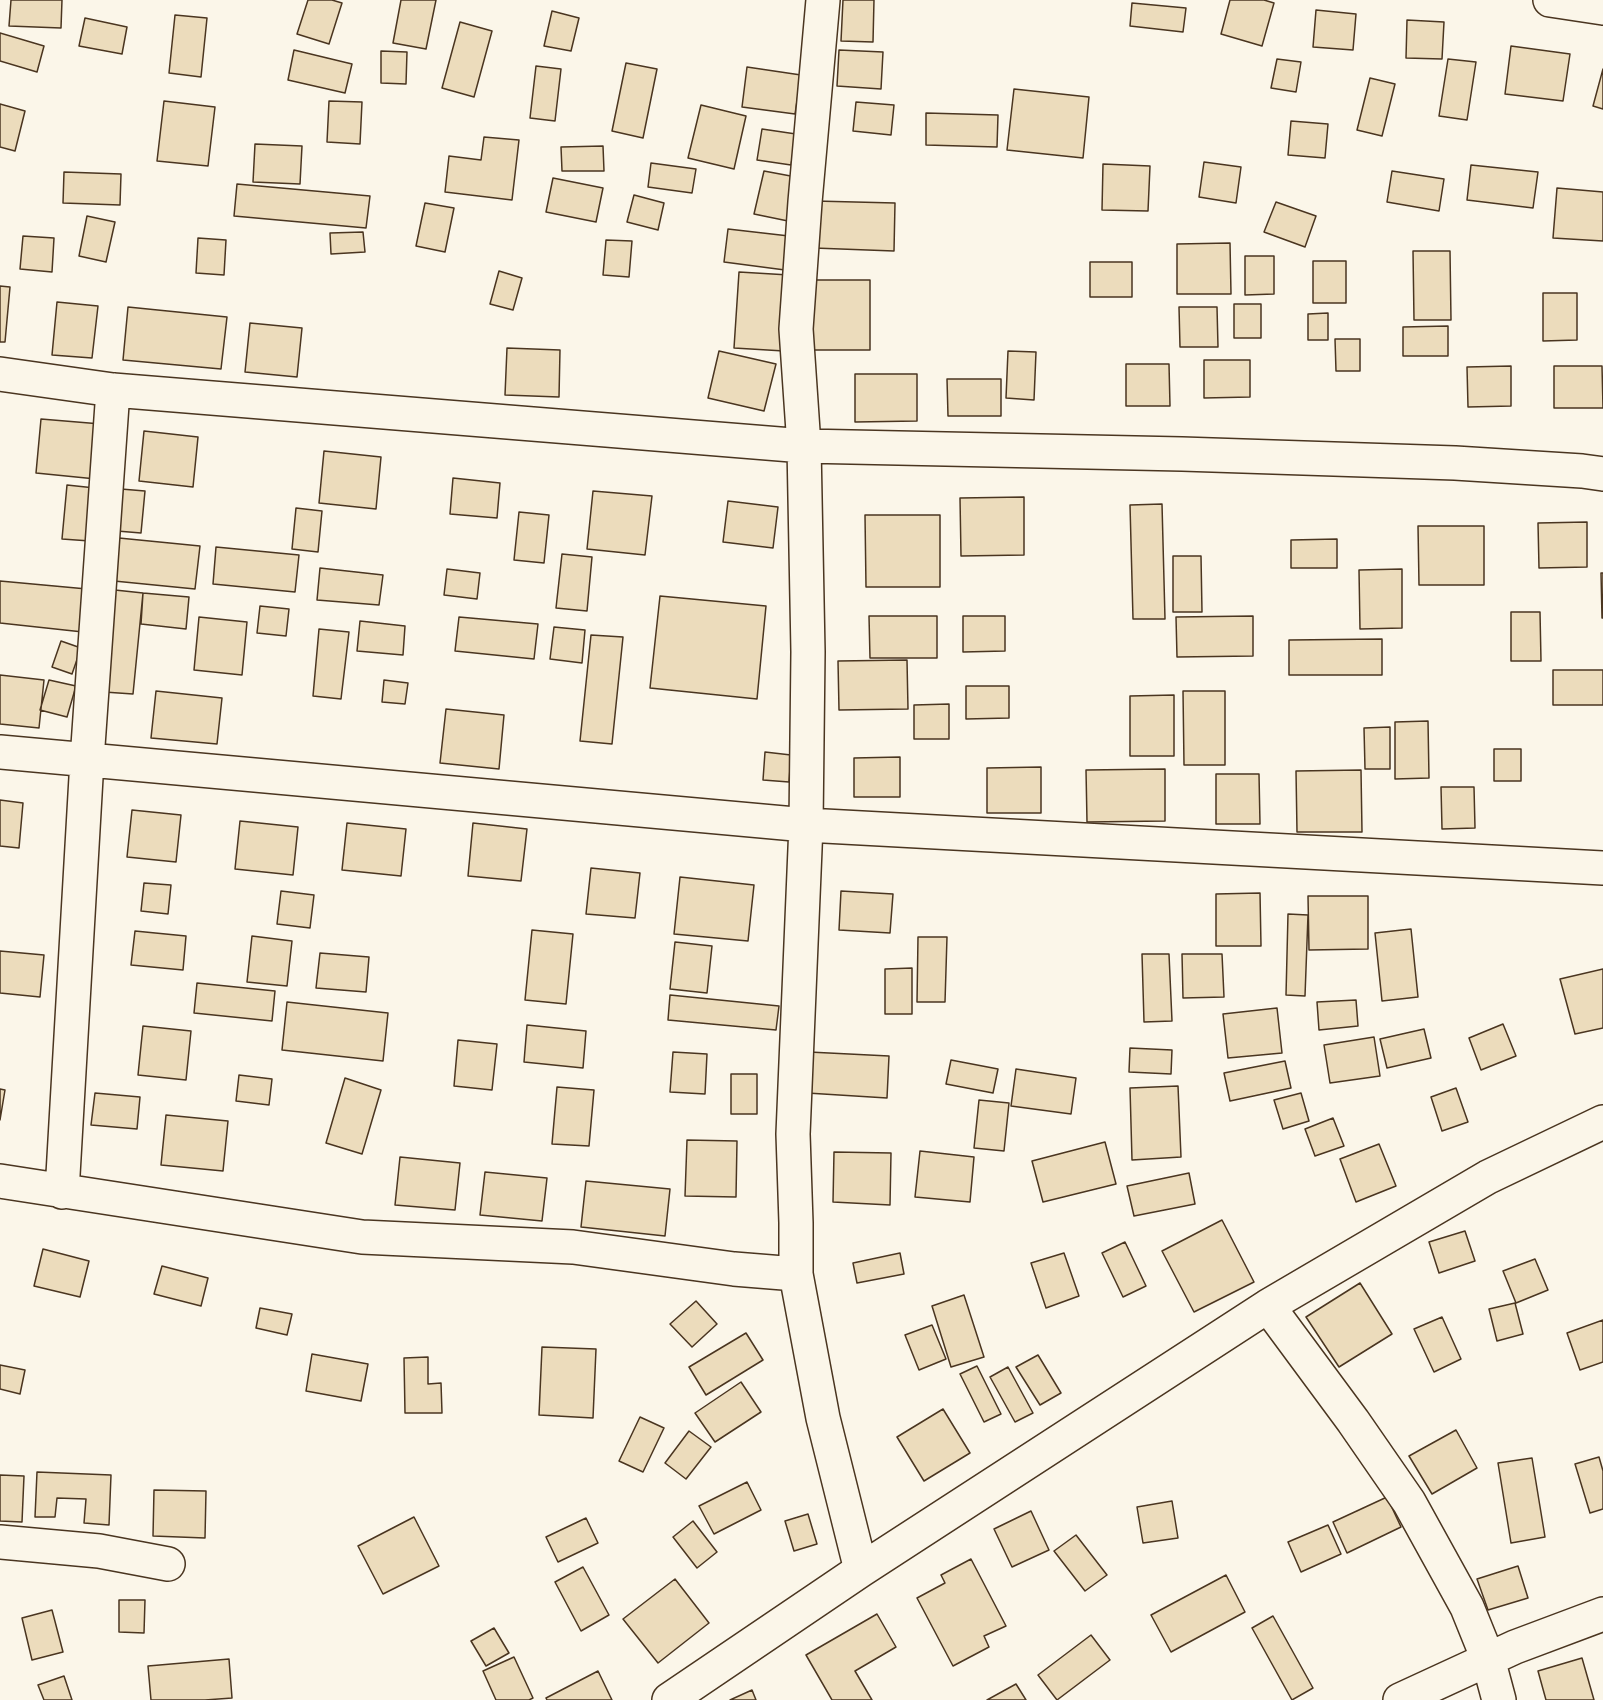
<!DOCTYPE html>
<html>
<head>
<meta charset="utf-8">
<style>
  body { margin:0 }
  canvas { display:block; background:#fbf6e9 }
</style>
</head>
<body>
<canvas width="1603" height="1700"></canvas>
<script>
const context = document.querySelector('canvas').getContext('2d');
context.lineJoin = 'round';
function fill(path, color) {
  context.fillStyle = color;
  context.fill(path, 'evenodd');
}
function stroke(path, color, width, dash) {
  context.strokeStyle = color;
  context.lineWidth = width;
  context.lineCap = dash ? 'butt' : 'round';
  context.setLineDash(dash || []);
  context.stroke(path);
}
const building = new Path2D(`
  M11 0H62L61 28 9 26Z
  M308 0H332L342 3 329 44 297 34Z
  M401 0H436L426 49 393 43Z
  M843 0H874L873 42 841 41Z
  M1230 0H1264L1274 3 1262 46 1221 34Z
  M1132 3 1186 8 1183 32 1130 26Z
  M1316 10 1356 14 1353 50 1313 47Z
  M552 11 579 18 571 51 544 46Z
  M175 15 207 18 201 77 169 73Z
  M85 18 127 27 122 54 79 46Z
  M1407 20 1444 22 1442 59 1406 58Z
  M460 22 492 31 474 97 442 88Z
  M0 33 44 46 37 72 0 61Z
  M1511 46 1570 54 1563 101 1505 94Z
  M294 50 352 64 345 93 288 80Z
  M839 50 883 52 881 89 837 86Z
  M381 51 407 52 406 84 381 83Z
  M1277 59 1301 62 1296 92 1271 88Z
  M1448 59 1476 62 1467 120 1439 116Z
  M626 63 657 69 643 138 612 131Z
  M536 66 561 69 555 121 530 118Z
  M747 67 801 75 795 114 742 107Z
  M1603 69V109L1593 106Z
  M1370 78 1395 84 1382 136 1357 130Z
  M1014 89 1089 97 1083 158 1007 150Z
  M164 101 215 107 208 166 157 161Z
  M329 101 362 102 360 144 327 142Z
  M856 102 894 105 891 135 853 131Z
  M0 104 25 111 15 151 0 147Z
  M701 105 746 116 734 169 688 158Z
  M926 113 998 115 997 147 926 145Z
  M1291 121 1328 124 1325 158 1288 155Z
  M762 129 796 134 791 165 757 160Z
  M484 137 519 140 512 200 445 192 449 156 481 160Z
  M255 144 302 146 300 184 253 182Z
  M603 146 604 171H562L561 147Z
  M1204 162 1241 167 1236 203 1199 197Z
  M651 163 696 169 692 193 648 187Z
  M1103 164 1150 166 1148 211 1102 210Z
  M1471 165 1538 172 1533 208 1467 200Z
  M764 171 796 177 788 221 754 214Z
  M1392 171 1444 179 1439 211 1387 202Z
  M64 172 121 174 120 205 63 203Z
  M553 178 603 188 596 222 546 212Z
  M237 184 370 196 366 228 234 216Z
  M1557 188 1603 192V241L1553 238Z
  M634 195 664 203 658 230 627 222Z
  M815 201 895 203 894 251 814 248Z
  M1276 202 1316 216 1305 247 1264 232Z
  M425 203 454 208 445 252 416 246Z
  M87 216 115 222 106 262 79 256Z
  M728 229 789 236 785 270 724 262Z
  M363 232 365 252 331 254 330 233Z
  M23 236 54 238 52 272 20 269Z
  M198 238 226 240 224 275 196 273Z
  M606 240 632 241 629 277 603 275Z
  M1230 243 1231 294H1177V244Z
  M1413 251H1450L1451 320H1414Z
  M1245 256H1274V294L1245 295Z
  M1313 261H1346V303H1313Z
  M1090 262H1132V297H1090Z
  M499 271 522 278 513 310 490 304Z
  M739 272 789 275 784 351 734 348Z
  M812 280H870V350H813Z
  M0 286 10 287 5 342H0Z
  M1543 293H1577V340L1543 341Z
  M57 302 98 306 92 358 52 355Z
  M1234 304H1261V338H1234Z
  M128 307 227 317 221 369 123 360Z
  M1179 307H1217L1218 347H1180Z
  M1328 313V340H1308V314Z
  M250 323 302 328 297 377 245 372Z
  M1448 326V356H1403V327Z
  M1335 339H1360V371H1336Z
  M507 348 560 350 559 397 505 395Z
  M719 351 776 364 764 411 708 398Z
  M1008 351 1036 352 1034 400 1006 398Z
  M1204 360H1250V397L1204 398Z
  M1126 364H1169L1170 406H1126Z
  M1511 366V406L1468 407 1467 367Z
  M1554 366H1602L1603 408H1554Z
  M855 374H917V421L855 422Z
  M947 379H1001V416H948Z
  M41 419 101 424 96 479 36 473Z
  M144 431 198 437 193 487 139 481Z
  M324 451 381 457 376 509 319 503Z
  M453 478 500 483 497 518 450 514Z
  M67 485 95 488 90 541 62 539Z
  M121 489 145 491 141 533 117 531Z
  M593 491 652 496 645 555 587 549Z
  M1024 497V555L961 556 960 498Z
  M728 501 778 507 773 548 723 542Z
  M1162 504 1165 619H1133L1130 505Z
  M296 508 322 511 318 552 292 549Z
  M519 512 549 515 544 563 514 560Z
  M865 515H940V587H866Z
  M1587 522V567L1539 568 1538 523Z
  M1418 526H1484V585H1419Z
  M119 538 200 546 195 589 114 581Z
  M1337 539V568H1291V540Z
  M216 547 299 555 295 592 213 584Z
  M562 554 592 557 587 611 556 608Z
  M1173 556H1201L1202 612H1173Z
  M320 568 383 575 379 605 317 600Z
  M447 569 480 573 477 599 444 595Z
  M1402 569V628L1360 629 1359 570Z
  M1601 573H1603V618H1602Z
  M0 581 87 589 83 632 0 623Z
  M115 590 143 593 133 694 104 692Z
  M143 593 189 597 186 629 141 624Z
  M660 596 766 606 757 699 650 688Z
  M260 606 289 609 286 636 257 633Z
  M1511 612H1540L1541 661H1511Z
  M869 616H937V658H870Z
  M963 616H1005V651L963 652Z
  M1253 616V656L1177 657 1176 617Z
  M199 617 247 622 242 675 194 670Z
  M459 617 538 624 534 659 455 651Z
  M360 621 405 626 403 655 357 651Z
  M554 627 585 630 582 663 550 659Z
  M319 629 349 632 341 699 313 696Z
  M591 635 623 637 612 744 580 741Z
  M1382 639V675H1289V640Z
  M61 641 81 648 72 674 52 667Z
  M907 660 908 709 839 710 838 661Z
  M1553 670H1603V705H1553Z
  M0 675 44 680 39 728 0 724Z
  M49 680 76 686 67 717 40 710Z
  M384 680 408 683 405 704 382 702Z
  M966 686H1009V718L966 719Z
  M156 691 222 698 217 744 151 738Z
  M1183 691H1225V765H1184Z
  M1174 695V756H1130V696Z
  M949 704V739H914V705Z
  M446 709 504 715 499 769 440 763Z
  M1428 721 1429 778 1395 779V722Z
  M1390 727V769H1365L1364 728Z
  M1494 749H1521V781H1494Z
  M765 752 791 755 789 782 763 780Z
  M900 757V797H854V758Z
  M1041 767V813H987V768Z
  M1165 769V821L1087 822 1086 770Z
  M1361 770 1362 832H1297L1296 771Z
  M1216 774H1259L1260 824H1216Z
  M1441 787H1474L1475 828 1442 829Z
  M0 800 23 803 19 848 0 846Z
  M132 810 181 815 176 862 127 857Z
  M240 821 298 827 293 875 235 869Z
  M347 823 406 829 401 876 342 870Z
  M473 823 527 829 521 881 468 876Z
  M591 868 640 873 635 918 586 914Z
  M680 877 754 885 748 941 674 934Z
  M144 883 171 885 168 914 141 911Z
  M281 891 314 895 310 928 277 924Z
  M841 891 893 894 890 933 839 930Z
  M1260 893 1261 946H1216V894Z
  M1308 896H1368V949L1309 950Z
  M1288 914 1308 915 1305 996 1286 995Z
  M1411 929 1418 997 1382 1001 1375 933Z
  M532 930 573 934 566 1004 525 1000Z
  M135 931 186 936 183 970 131 965Z
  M252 936 292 941 287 986 247 982Z
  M918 937H947L945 1002H917Z
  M675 942 712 946 707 993 670 989Z
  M0 951 44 955 40 997 0 993Z
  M320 953 369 957 366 992 316 988Z
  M1142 954H1169L1172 1021 1144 1022Z
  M1182 954H1222L1224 997 1183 998Z
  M912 968V1014H885V969Z
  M1603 969V1028L1575 1034 1560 979Z
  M197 983 275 991 272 1021 194 1013Z
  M670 995 779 1006 776 1030 668 1020Z
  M1356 1000 1358 1026 1319 1030 1317 1002Z
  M287 1002 388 1013 383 1061 282 1050Z
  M1277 1008 1282 1053 1228 1058 1223 1014Z
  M1503 1024 1516 1056 1481 1070 1469 1038Z
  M527 1025 586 1031 583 1068 524 1062Z
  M143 1026 191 1031 186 1080 138 1075Z
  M1424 1029 1431 1058 1387 1068 1380 1039Z
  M1374 1037 1380 1076 1330 1083 1324 1045Z
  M458 1040 497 1044 492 1090 454 1086Z
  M1130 1048 1172 1050 1171 1074 1129 1072Z
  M673 1052 707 1054 705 1094 670 1092Z
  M809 1052 889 1056 887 1098 807 1093Z
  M951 1060 998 1069 993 1093 946 1084Z
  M1285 1061 1291 1088 1230 1101 1224 1073Z
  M1016 1069 1076 1078 1071 1114 1011 1106Z
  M731 1074H757V1114H731Z
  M239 1075 272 1079 269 1105 236 1101Z
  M345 1078 381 1090 362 1154 326 1143Z
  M1178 1086 1181 1157 1132 1160 1130 1088Z
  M557 1087 594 1090 589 1146 552 1144Z
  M1456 1088 1468 1122 1442 1131 1431 1097Z
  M0 1089 5 1090 0 1120Z
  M95 1093 140 1097 137 1129 91 1125Z
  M1301 1093 1309 1121 1283 1129 1274 1100Z
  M979 1100 1009 1103 1004 1151 974 1148Z
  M166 1115 228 1121 223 1171 161 1165Z
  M1333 1118 1344 1146 1315 1156 1305 1129Z
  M687 1140 737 1141 736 1197 685 1196Z
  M1105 1142 1116 1184 1043 1202 1032 1161Z
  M1379 1144 1396 1186 1356 1202 1340 1159Z
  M920 1151 974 1157 970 1202 915 1197Z
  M834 1152 891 1153 890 1205 833 1202Z
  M400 1157 460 1163 455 1210 395 1205Z
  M485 1172 547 1178 542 1221 480 1215Z
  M1189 1173 1195 1204 1134 1216 1127 1186Z
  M586 1181 670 1189 665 1236 581 1227Z
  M1222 1220 1254 1282 1194 1312 1162 1251Z
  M1465 1231 1475 1261 1439 1273 1429 1242Z
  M1125 1242 1146 1286 1123 1297 1102 1253Z
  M43 1249 89 1261 80 1297 34 1286Z
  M900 1253 904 1274 857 1283 853 1263Z
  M1064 1253 1079 1296 1046 1308 1031 1263Z
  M1535 1259 1548 1290 1516 1303 1503 1271Z
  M162 1266 208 1278 201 1306 154 1294Z
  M1360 1283 1392 1334 1339 1367 1306 1317Z
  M964 1295 984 1357 951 1367 932 1306Z
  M696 1301 717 1324 692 1347 670 1324Z
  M1515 1303 1523 1334 1497 1341 1489 1309Z
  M260 1308 292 1314 287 1335 256 1328Z
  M1442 1317 1461 1359 1434 1372 1414 1329Z
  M1603 1320V1362L1580 1370 1567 1333Z
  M932 1325 946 1359 919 1370 905 1335Z
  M746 1333 763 1360 706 1395 689 1367Z
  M542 1347 596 1349 593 1418 539 1415Z
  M312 1354 368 1364 361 1401 306 1391Z
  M1038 1355 1061 1393 1040 1405 1016 1367Z
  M428 1357V1384L441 1383 442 1413H405L404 1358Z
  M0 1365 25 1370 20 1394 0 1389Z
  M977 1366 1001 1414 984 1422 960 1374Z
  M1008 1367 1033 1413 1015 1422 990 1377Z
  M741 1382 761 1412 715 1442 695 1413Z
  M943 1409 970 1453 924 1481 897 1437Z
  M640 1417 664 1428 643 1472 619 1461Z
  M1456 1430 1477 1468 1432 1494 1409 1456Z
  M689 1431 711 1447 686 1479 665 1463Z
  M1599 1457 1603 1471V1509L1590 1513 1575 1464Z
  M1532 1458 1545 1537 1511 1543 1498 1463Z
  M37 1472 111 1475 109 1525 84 1523 86 1499 57 1498 55 1517H35Z
  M0 1475 24 1476 22 1522 0 1521Z
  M747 1482 761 1510 714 1534 699 1506Z
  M154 1490 206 1491 205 1538 153 1536Z
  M1387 1497 1401 1527 1347 1553 1333 1522Z
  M1172 1501 1178 1538 1143 1543 1137 1507Z
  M1031 1511 1049 1550 1012 1567 994 1529Z
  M808 1514 817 1544 794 1551 785 1521Z
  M414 1517 439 1566 383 1594 358 1546Z
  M586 1518 598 1543 558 1562 546 1537Z
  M693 1521 717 1552 697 1568 673 1537Z
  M1328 1525 1341 1554 1301 1572 1288 1542Z
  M1076 1535 1107 1575 1085 1591 1054 1551Z
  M971 1559 1006 1626 984 1636 989 1647 953 1666 917 1598 945 1583 941 1575Z
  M1518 1566 1528 1598 1488 1610 1477 1579Z
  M583 1567 609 1615 581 1631 555 1582Z
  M1226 1575 1245 1612 1171 1652 1151 1615Z
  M675 1579 709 1623 658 1663 623 1619Z
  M119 1600H145L144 1633 119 1632Z
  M52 1610 63 1652 32 1660 22 1618Z
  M877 1614 896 1647 855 1671 872 1700H832L806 1655Z
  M1273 1616 1313 1688 1292 1700 1252 1628Z
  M494 1628 509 1653 486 1666 471 1641Z
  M1091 1635 1110 1660 1057 1700 1038 1675Z
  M514 1657 533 1698 529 1700H496L483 1671Z
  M1582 1658 1594 1700H1546L1538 1671Z
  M229 1659 232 1698 205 1700H151L148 1666Z
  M598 1671 612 1700H547L546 1698Z
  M64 1676 72 1700H44L38 1685Z
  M1016 1684 1026 1700H987Z
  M752 1690 756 1700H730Z`);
const minor = new Path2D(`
  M1550 0 1603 8
  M0 374 113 390 804 446 1182 454 1455 463 1582 471 1603 474
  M0 752 806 825 1603 868
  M0 1181 362 1237 573 1247 734 1269 796 1274 823 1418 861 1570
  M62 1192 87 760 113 390
  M796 1274V1223L793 1134 806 825 808 652 804 446 796 329 805 202 823 0
  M1268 1306 1353 1421 1409 1502 1467 1607 1488 1659 1499 1700
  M0 1542 99 1551 168 1564
  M669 1700 861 1570 1268 1306 1488 1177 1603 1122
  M1400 1700 1515 1647 1603 1614`);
fill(building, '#ecdcbc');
stroke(building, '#4a3520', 1.5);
stroke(minor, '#4a3520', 36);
stroke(minor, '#fbf6e9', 33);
</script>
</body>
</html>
